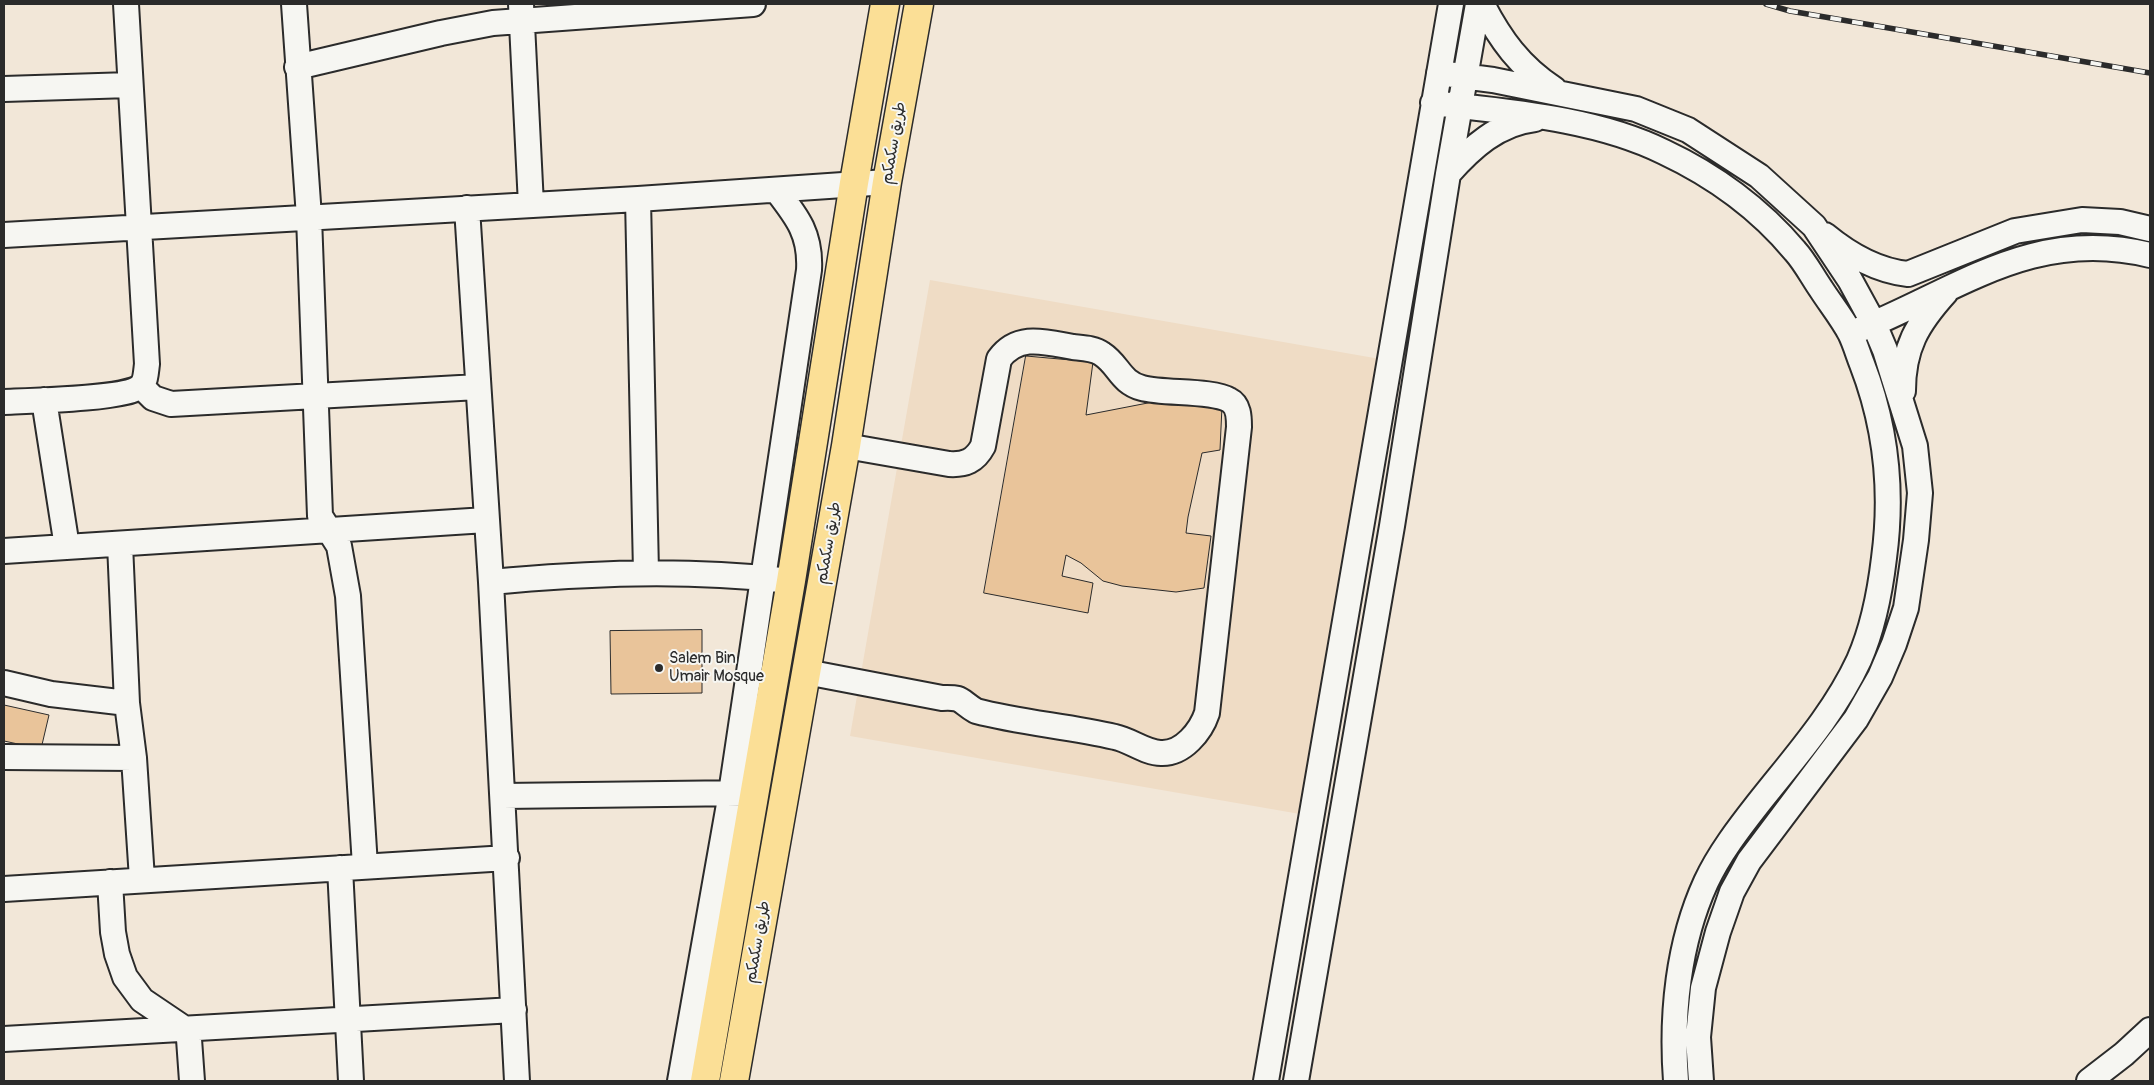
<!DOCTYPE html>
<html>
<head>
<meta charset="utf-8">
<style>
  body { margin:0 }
  #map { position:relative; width:2154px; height:1085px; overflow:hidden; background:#f2e7d8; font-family:Pangolin,sans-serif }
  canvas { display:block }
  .frame { position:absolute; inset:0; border:5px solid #2b2b2b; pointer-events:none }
</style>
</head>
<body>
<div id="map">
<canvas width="2154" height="1085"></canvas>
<div class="frame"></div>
</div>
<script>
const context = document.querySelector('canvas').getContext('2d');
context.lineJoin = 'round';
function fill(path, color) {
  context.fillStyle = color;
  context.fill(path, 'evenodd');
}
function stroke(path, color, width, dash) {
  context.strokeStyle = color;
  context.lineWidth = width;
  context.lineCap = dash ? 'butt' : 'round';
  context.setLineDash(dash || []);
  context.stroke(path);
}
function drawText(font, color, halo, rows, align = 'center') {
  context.font = font + ' Pangolin,"Playpen Sans Arabic",sans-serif';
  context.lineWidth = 4;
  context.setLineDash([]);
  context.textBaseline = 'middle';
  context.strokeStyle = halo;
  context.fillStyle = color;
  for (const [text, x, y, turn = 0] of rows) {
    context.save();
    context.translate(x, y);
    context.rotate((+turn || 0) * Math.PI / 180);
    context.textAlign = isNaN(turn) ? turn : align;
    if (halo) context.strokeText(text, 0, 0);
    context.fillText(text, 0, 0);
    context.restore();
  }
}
const built = new Path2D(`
  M930 280 1380 359 1300 814 850 736Z`);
const building = new Path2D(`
  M1026 356 1093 362 1086 415 1158 401 1222 406 1220 450 1202 453 1188 517 1186 533 1211 536 1204 588 1176 592 1122 586 1103 581 1081 563 1066 555 1062 576 1093 583 1088 613 984 593Z
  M702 630V693L611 694 610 631Z
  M4 705 49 715 41 749 4 741Z`);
const minor = new Path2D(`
  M294 4 309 217 320 516 339 546 348 596 365 866
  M521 4 531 205
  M1482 4C1500 39 1520 67 1554 89
  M297 67 441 33 493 23 753 4
  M1439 73 1493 80 1636 109 1688 130 1759 176 1814 226 1850 280 1874 324 1885 350 1915 446 1920 493 1916 540 1906 608 1894 644 1880 677 1856 719 1749 861 1732 892 1718 932 1703 988 1698 1037 1701 1081
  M4 89 130 85
  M1433 103C1509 112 1595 118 1664 152 1713 175 1760 209 1795 251 1805 262 1812 276 1821 289 1830 303 1842 318 1850 333 1855 343 1858 354 1862 364 1886 426 1893 491 1884 558 1880 592 1873 628 1859 660 1834 714 1794 758 1757 805 1739 828 1719 854 1706 882 1678 943 1671 1015 1676 1081
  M1448 174C1471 148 1498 123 1535 119
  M638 199 646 572
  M467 208 491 582 517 1081
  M4 235 638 199 887 182
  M1825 235C1848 254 1878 271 1908 274L2015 231 2082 220 2120 222 2150 229
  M1861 329C1961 288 2035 227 2150 255
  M141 386 153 398 171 404 478 387
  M1903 391C1903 348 1917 324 1946 292
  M44 400 67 547
  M4 402C26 401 128 399 141 386 146 381 146 371 147 364L126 4
  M120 544 127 703 134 758 142 879
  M4 551 486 520
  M491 582C588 573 684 569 781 580
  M806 672 942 698C964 697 959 701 976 711 1021 723 1069 726 1115 737 1130 740 1146 753 1161 753 1183 754 1201 731 1207 713L1239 427C1239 417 1239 405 1229 400 1212 390 1163 394 1142 388 1120 382 1119 365 1102 354 1094 348 1082 348 1073 347 1045 342 1018 333 999 359L983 446C975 461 965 465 949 464L846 446
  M4 683 51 694 127 703
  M4 757 134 758
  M503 796 746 793
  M340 868 351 1081
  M110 882 113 932 117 954 125 977 142 1000 185 1029 189 1039 192 1081
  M4 889 507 858
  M4 1039 514 1010
  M680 1081 731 793 809 270C811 235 798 218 777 191
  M1266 1081 1451 4
  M1296 1081 1392 526 1448 174 1478 4
  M2089 1081 2124 1054 2150 1030`);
const major = new Path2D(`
  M705 1081 791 581 854 183 885 4
  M734 1081 846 446 887 182 919 4`);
const rail = new Path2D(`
  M1766 4 1790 11 2150 73`);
const markers = [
  [659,668,5,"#2b2b2b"]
];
const streetNames = [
  ["طريق سكمكم",894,143,-80],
  ["طريق سكمكم",829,543,-80],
  ["طريق سكمكم",758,942,-80]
];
const poiNames = [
  ["Salem Bin",669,659],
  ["Umair Mosque",669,677]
];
fill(built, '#efdcc5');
fill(building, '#e9c49a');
stroke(building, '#2b2b2b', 1);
stroke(minor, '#2b2b2b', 28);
stroke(major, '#2b2b2b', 31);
stroke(minor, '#f6f6f2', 24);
stroke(major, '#fbdf96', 28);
stroke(rail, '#2b2b2b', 5.5);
stroke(rail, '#f6f6f2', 4, [11]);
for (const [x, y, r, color] of markers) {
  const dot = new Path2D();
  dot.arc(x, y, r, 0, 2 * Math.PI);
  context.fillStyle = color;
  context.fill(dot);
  stroke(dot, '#f6f6f2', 2);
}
drawText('16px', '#2b2b2b', '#f6f6f2', streetNames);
drawText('16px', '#2b2b2b', '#f6f6f2', poiNames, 'left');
</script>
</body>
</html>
